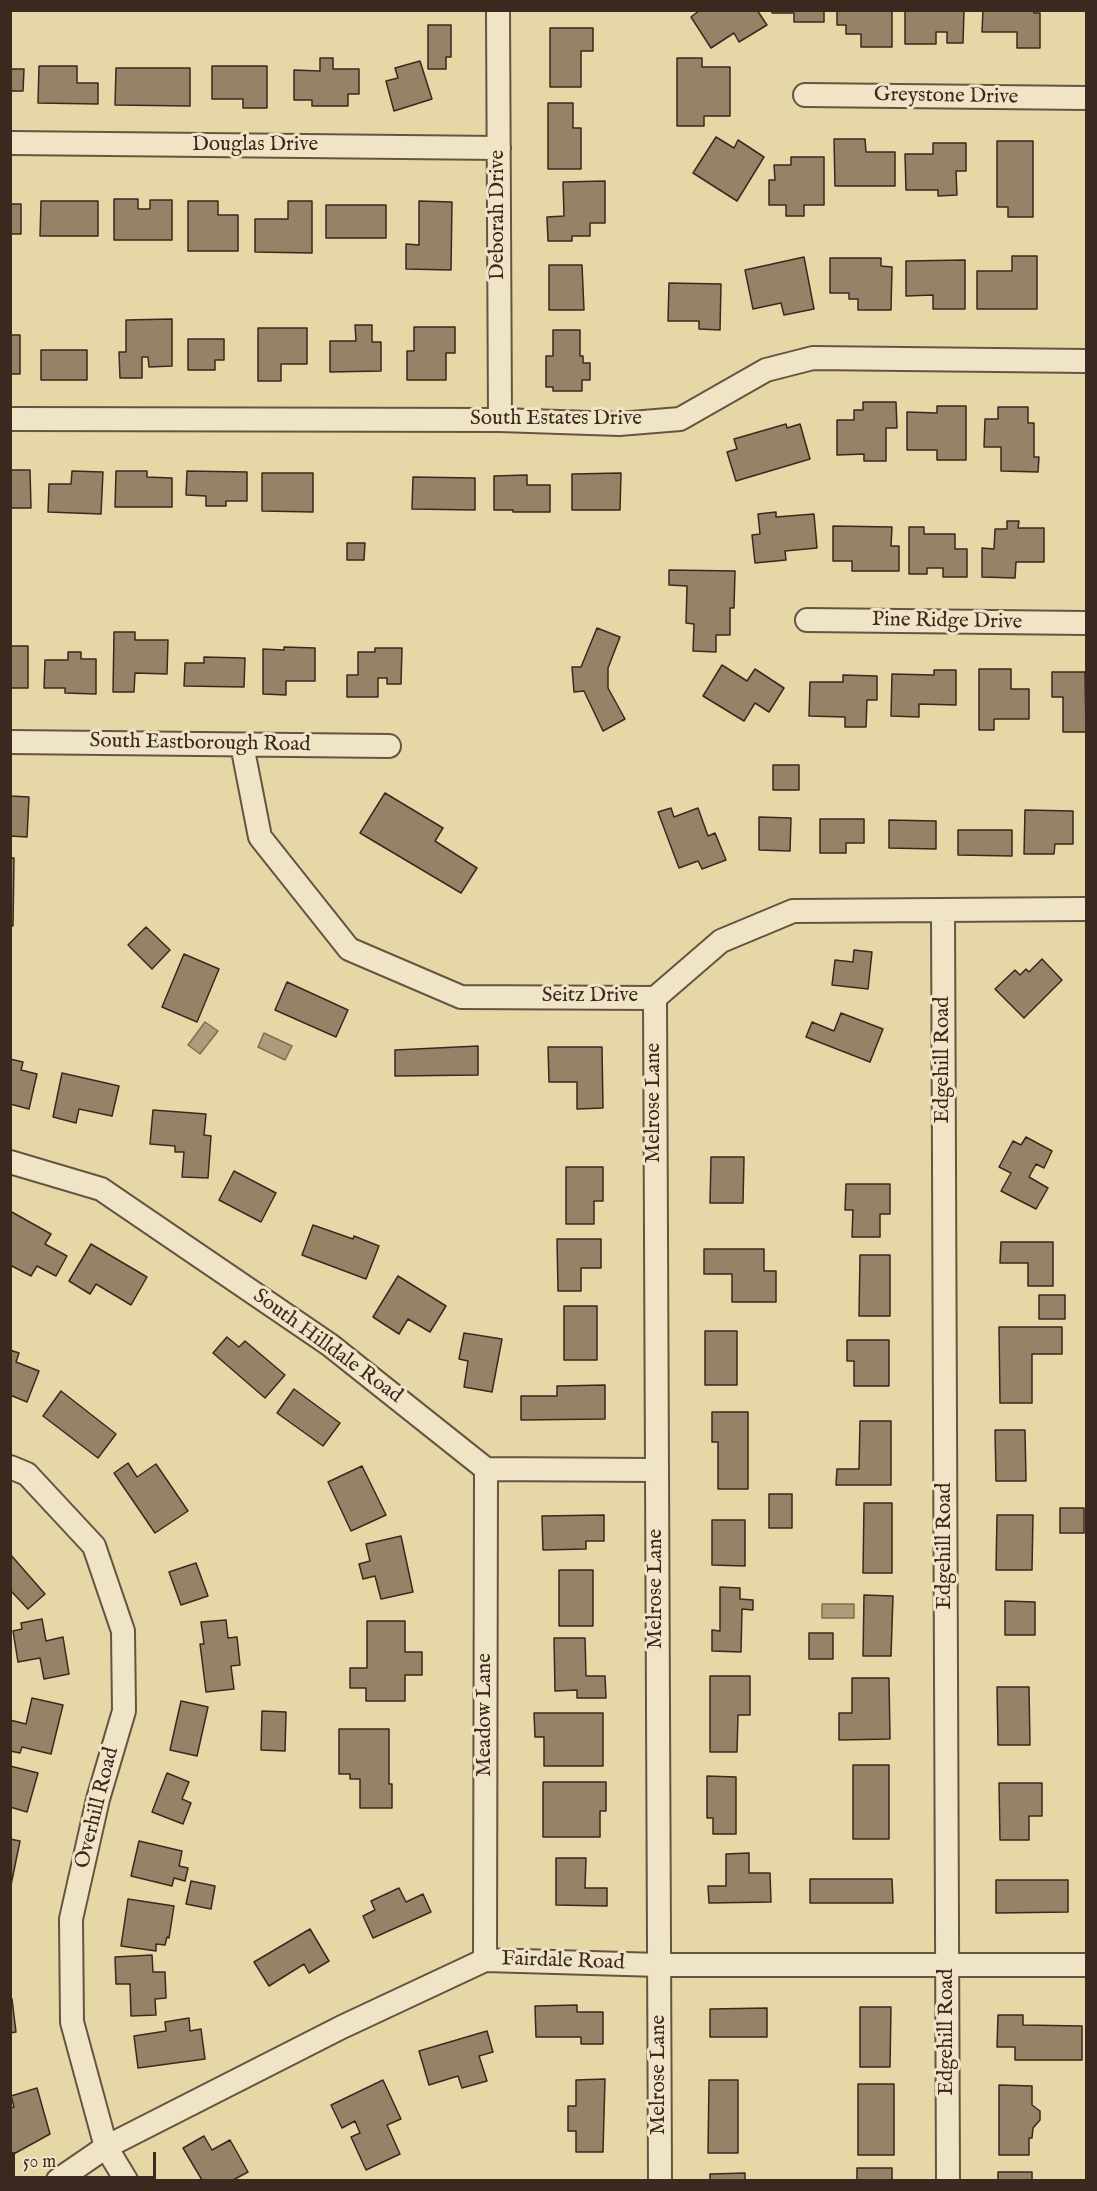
<!DOCTYPE html>
<html>
<head>
<meta charset="utf-8">
<style>
  body { margin:0 }
  #map { position:relative; width:1097px; height:2191px; overflow:hidden; background:#e6d7a7; font-family:"IM FELL English",serif }
  canvas { display:block }
  .frame { position:absolute; inset:0; border:12px solid #3b2920; pointer-events:none }
  .scale { position:absolute; left:12px; top:2152px; width:144px; height:27px; box-sizing:border-box; border:3px solid #3b2920; border-top:0; padding-left:8px; font-size:18px; line-height:21px; white-space:nowrap; color:#3b2920; -webkit-text-stroke:4px #efe5c6; paint-order:stroke }
</style>
</head>
<body>
<div id="map">
<canvas width="1097" height="2191"></canvas>
<div class="frame"></div>
<div class="scale">50 m</div>
</div>
<script>
const context = document.querySelector('canvas').getContext('2d');
context.lineJoin = 'round';
function fill(path, color) {
  context.fillStyle = color;
  context.fill(path, 'evenodd');
}
function stroke(path, color, width, dash) {
  context.strokeStyle = color;
  context.lineWidth = width;
  context.lineCap = dash ? 'butt' : 'round';
  context.setLineDash(dash || []);
  context.stroke(path);
}
function drawText(font, color, halo, rows, align = 'center') {
  context.font = font + ' "IM FELL English",serif';
  context.lineWidth = 6;
  context.setLineDash([]);
  context.textBaseline = 'middle';
  context.strokeStyle = halo;
  context.fillStyle = color;
  for (const [text, x, y, turn = 0] of rows) {
    context.save();
    context.translate(x, y);
    context.rotate((+turn || 0) * Math.PI / 180);
    context.textAlign = isNaN(turn) ? turn : align;
    if (halo) context.strokeText(text, 0, 0);
    context.fillText(text, 0, 0);
    context.restore();
  }
}
const water = new Path2D(`
  M205 1022 218 1031 200 1054 188 1045Z
  M264 1033 292 1046 285 1060 258 1047Z
  M822 1604H854V1618H822Z`);
const building = new Path2D(`
  M757 10 767 25 739 42 734 33 711 48 691 17 700 10Z
  M772 10H824V22H794V13H772Z
  M837 10H892V47H861V34H846V25H837Z
  M905 10H964L963 43H947V32H936V44H905Z
  M983 10H1034V13H1040V48H1017V32H982Z
  M428 25H451V57H446V69H428Z
  M550 28H593V51H581V87H550Z
  M320 58H333V69H359V94H348V106H312V100H294V70L320 71Z
  M677 58H702V67H730V116H704V126H677Z
  M420 61 432 99 394 111 386 81 398 78 395 68Z
  M39 66H77V83H98V104L38 103Z
  M212 66H267V108H243V99H212Z
  M116 68H190V106L115 105Z
  M10 69H24L23 91H10Z
  M548 103H573V128H581V169H548Z
  M716 137 734 148 738 140 764 157 737 201 693 173Z
  M834 139H865L866 152H895V186H835Z
  M997 141H1033V217H1008V207H997Z
  M933 143H966V171H956L957 195 938 196V190H906L905 154H933Z
  M791 157H824V205H804V216H786V205H769V180H775L774 165H791Z
  M605 181V223H590V236H572V241H548L547 217 564 216 563 182Z
  M114 199H138V209H150V200H172V240H114Z
  M41 201H98V236H40Z
  M188 201H218V215H238V251H188Z
  M288 201H312V253L255 252V219H288Z
  M419 201 452 202 451 270 406 269V244L419 245Z
  M10 204H21V234H10Z
  M326 205H386V238H326Z
  M1012 256H1037V309H977V271H1012Z
  M804 257 814 309 784 315 781 303 753 309 745 270Z
  M830 258H881V266L892 267 891 310H858V299H849V293H830Z
  M965 260V309H933V295L906 296V261Z
  M549 265H582L584 310H549Z
  M669 283 721 284 720 330 699 329V321H668Z
  M172 319V366L149 367 148 357H142V378H120L119 352H126V320Z
  M355 325H372V342H381V371L330 372V341H356Z
  M414 327H455V353H446V380H407V351H414Z
  M258 328H307V364H281V381H258Z
  M553 330H580V356H583V363H590V380H582V391H553V387H546V356H553Z
  M10 335H20V374H10Z
  M188 339H224V360H215V370H188Z
  M41 350H87V380H41Z
  M863 402H896L897 428H886V461H864V454L837 455V420H854V410H863Z
  M937 406H966V460H937V450H907V412L937 413Z
  M998 407H1028V423H1034V457H1039L1038 472 1001 471V447H984L985 419H998Z
  M786 424 787 428 800 424 810 459 736 481 727 452 737 449 734 439Z
  M10 470H30L31 508H10Z
  M72 471 103 472 101 514 48 512 49 484H71Z
  M116 471H147V477L172 478V507H115Z
  M187 471 247 472V501H226V506H206V496L186 495Z
  M262 473H313V512L262 511Z
  M621 473 620 510H572V474Z
  M527 475V485H550V512H513V510H494V476Z
  M413 477 475 478V510L412 509Z
  M776 512V517L814 514 817 548 785 551 786 560 755 563 752 535 760 534 758 514Z
  M1007 521H1019L1018 528H1044V562H1016L1015 578 982 577V548L994 549 995 529H1007Z
  M833 526 892 527 891 546H899V571H852V561H833Z
  M909 527H924V534H955V549H967V577H943V568H927V574H909Z
  M347 543H365L364 560H347Z
  M669 570 735 571 734 608H730V635H716V652L693 651 694 624 686 623 687 586 669 585Z
  M597 628 620 637 608 668V688L625 719 603 731 584 691 574 692 572 667H581Z
  M114 632H135V640H168L167 674 135 673 134 692H113Z
  M10 646H28V688H10Z
  M284 647 315 648V681H286V695L263 694V649L284 650Z
  M375 648H402L401 684H387V678H378V697H347V675H358V652H375Z
  M68 652H81V659H96V694L65 693V688H44L45 660H68Z
  M204 657 245 658 244 687 184 686 185 663H204Z
  M722 665 747 681 755 669 784 688 769 712 755 703 744 721 703 696Z
  M979 669H1011V689H1029V719H994V730H979Z
  M934 670H956V705L919 704V717L891 716 892 674 934 675Z
  M1052 672H1085L1086 732H1063V697H1052Z
  M843 675 877 676V700H867L866 727H845V717L809 716 810 682H843Z
  M773 765H799V790H773Z
  M10 790 11 796 29 797 27 837 10 836Z
  M385 793 443 828 435 841 477 868 461 893 360 833Z
  M671 808 674 817 698 808 708 836 715 833 726 860 702 869 698 861 679 868 658 812Z
  M1025 810 1073 811V844H1055L1054 854H1024Z
  M759 817 791 818 790 851 759 850Z
  M820 819H864V843H846V853H820Z
  M889 820 936 821V849L889 848Z
  M958 830H1012V856L958 855Z
  M10 858H14L13 926H10Z
  M146 927 170 950 152 969 128 945Z
  M854 950 872 952 868 989 832 985 835 960 853 962Z
  M184 954 219 969 197 1022 162 1007Z
  M1042 959 1062 980 1024 1018 995 989 1015 970 1020 975 1026 969 1029 972Z
  M287 982 348 1010 336 1037 275 1010Z
  M841 1013 883 1029 870 1062 806 1037 812 1022 834 1031Z
  M478 1046V1075L395 1076V1050Z
  M548 1047H602L603 1108 577 1109V1082H549Z
  M10 1059 23 1062 21 1070 37 1074 29 1109 10 1104Z
  M62 1073 119 1086 112 1116 79 1109 76 1123 53 1117Z
  M153 1110 206 1114 204 1135 211 1136 208 1178 182 1177 184 1152H175V1146L150 1144Z
  M1026 1137 1052 1151 1044 1168 1036 1164 1029 1177 1048 1188 1036 1209 1001 1191 1011 1173 999 1167 1013 1141 1021 1145Z
  M711 1157H744L743 1203H710Z
  M566 1167H603V1201H594V1224H566Z
  M234 1171 276 1193 261 1222 219 1200Z
  M846 1184H890V1214H880V1237H852L853 1210H845Z
  M10 1211 51 1234 45 1244 67 1256 56 1276 37 1266 31 1276 10 1265Z
  M313 1225 353 1239 354 1236 379 1246 366 1279 302 1255Z
  M557 1239H601V1268H581V1291H558Z
  M1001 1242H1053V1286H1028V1263H1000Z
  M91 1244 147 1277 131 1305 96 1284 90 1294 69 1281Z
  M704 1249H764V1271H776V1302H732V1274H704Z
  M860 1255H890V1316H859Z
  M398 1276 446 1306 430 1332 408 1319 399 1334 373 1317Z
  M1039 1295H1065V1319H1039Z
  M564 1306H597V1360H564Z
  M999 1327H1062V1354H1032V1403H1000Z
  M705 1331H737V1385H705Z
  M464 1333 502 1339 492 1392 464 1387 468 1361 459 1359Z
  M227 1337 239 1347 245 1341 285 1375 265 1398 213 1353Z
  M847 1340H889V1386H854V1361H847Z
  M10 1350 19 1353 16 1362 39 1371 27 1402 10 1395Z
  M605 1385V1419L521 1420V1396H557V1386Z
  M294 1389 340 1423 323 1446 277 1413Z
  M61 1391 116 1434 98 1458 43 1416Z
  M712 1412H748V1489H718V1442H712Z
  M860 1421H891V1485H836L837 1469H859Z
  M995 1430H1025L1026 1481H996Z
  M128 1463 137 1477 156 1464 188 1511 155 1533 114 1473Z
  M362 1466 386 1515 351 1531 328 1482Z
  M769 1494H792V1528H769Z
  M864 1503H892V1573H863Z
  M1060 1508H1084V1533H1060Z
  M604 1515V1541H586V1549L543 1550 542 1516Z
  M997 1515H1033L1032 1570H996Z
  M712 1520H745V1566L712 1565Z
  M401 1536 413 1592 381 1599 375 1576 363 1579 359 1564 370 1561 366 1544Z
  M10 1554 45 1594 28 1609 10 1590Z
  M196 1563 208 1596 181 1605 169 1572Z
  M559 1570H593V1626H559Z
  M720 1587 740 1588V1599L753 1600V1610L742 1609 741 1652 712 1651V1630L720 1631Z
  M864 1595 893 1596 891 1656H863Z
  M1005 1601 1035 1602V1635H1005Z
  M42 1619 46 1641 63 1637 69 1674 44 1679 40 1658 18 1662 13 1631 22 1629 21 1623Z
  M226 1620 228 1638 237 1637 240 1665 231 1666 234 1689 206 1692 200 1644H204L201 1622Z
  M367 1621H405V1652H422V1675H405V1701H366V1688H350V1668H367Z
  M809 1633H833V1659H809Z
  M554 1638H585L586 1676H605L606 1698H577V1690L555 1691Z
  M710 1676H750V1715H738L737 1752H710Z
  M852 1678H889L890 1739 839 1740V1713H852Z
  M997 1687H1029L1030 1745H998Z
  M32 1698 63 1705 51 1754 22 1747 20 1753 10 1751V1720L26 1724Z
  M181 1701 208 1707 197 1756 170 1750Z
  M262 1711 286 1712 285 1751 261 1750Z
  M534 1713H603V1766H544V1737H535Z
  M339 1729H389V1784H392V1808H360V1779H350V1774H339Z
  M853 1765H889V1839H853Z
  M10 1766 38 1773 27 1812 10 1807Z
  M167 1773 189 1782 182 1799 191 1803 183 1824 152 1812Z
  M707 1776 736 1777V1834H713V1818H707Z
  M543 1782H606V1811H600V1837H543Z
  M999 1783H1042V1816H1029V1840H1000Z
  M10 1839 20 1841 10 1890Z
  M139 1841 182 1851 179 1866 188 1868 185 1881 174 1878 172 1886 131 1876Z
  M749 1853V1873H770L771 1902 709 1903 708 1886H726V1854Z
  M556 1858H586L585 1888H607V1906L556 1905Z
  M810 1879H892L893 1903H810Z
  M996 1880H1068V1912L996 1913Z
  M191 1881 215 1886 211 1909 186 1904Z
  M399 1888 406 1902 423 1894 431 1912 373 1938 363 1916 375 1910 371 1901Z
  M128 1899 174 1906 169 1938 167 1937 165 1945 156 1944V1951L121 1946Z
  M310 1929 329 1961 309 1973 304 1964 269 1986 254 1962Z
  M152 1955 153 1972H165L166 1998 155 1999 156 2015 131 2016 130 1984H116L115 1957Z
  M10 1999H12L16 2032 10 2033Z
  M577 2005V2012H603V2044H581V2037H536L535 2006Z
  M860 2007H891L890 2067H860Z
  M767 2008V2037H710V2009Z
  M998 2015H1023V2025L1082 2026V2060H1015V2047H997Z
  M189 2018 190 2031 201 2029 205 2059 138 2068 134 2036 166 2031 165 2022Z
  M487 2031 493 2052 479 2056 487 2081 462 2088 458 2076 429 2085 419 2051Z
  M605 2079 603 2152H576V2131H568V2106H576V2080Z
  M383 2080 401 2119 387 2125 400 2154 366 2170 351 2137 360 2133 355 2121 342 2128 331 2105Z
  M709 2080H738V2153H708Z
  M858 2084H894V2155H858Z
  M999 2085 1032 2086V2105L1040 2111V2120L1033 2128 1032 2138H1029V2155H999Z
  M37 2088 50 2134 10 2156V2108L14 2107 11 2096Z
  M204 2136 212 2150 230 2140 248 2172 233 2180H202L183 2148Z
  M857 2168H892V2180H857Z
  M998 2172H1032V2180H998Z
  M745 2173V2180H710V2174Z`);
const minor = new Path2D(`
  M498 10 500 420
  M805 95 1086 98
  M10 143 499 148
  M10 419 500 420 619 424 680 419 766 370 813 358 1086 361
  M807 620 1086 623
  M10 742 389 746
  M242 745 260 837 349 949 461 997 655 998 721 941 793 911 1086 909
  M943 911 948 2180
  M655 998 660 2180
  M10 1162 101 1189 330 1345 486 1469 656 1470
  M10 1467 27 1474 94 1546 123 1631 124 1711 98 1799 71 1919 72 2022 106 2147 126 2180
  M485 1960 486 1469
  M58 2180 106 2147 342 2027 485 1960 660 1965H1086`);
const streetNames = [
  ["Greystone Drive",946,97,1],
  ["Douglas Drive",255,146],
  ["Deborah Drive",499,215,-90],
  ["South Estates Drive",556,420],
  ["Pine Ridge Drive",947,622,1],
  ["South Eastborough Road",200,744,1],
  ["Seitz Drive",590,997],
  ["Edgehill Road",944,1060,-90],
  ["Melrose Lane",655,1103,-90],
  ["South Hilldale Road",327,1347,36],
  ["Edgehill Road",946,1546,-90],
  ["Melrose Lane",657,1589,-90],
  ["Meadow Lane",486,1715,-90],
  ["Overhill Road",98,1808,-76],
  ["Fairdale Road",563,1962,2],
  ["Edgehill Road",948,2032,-90],
  ["Melrose Lane",660,2075,-90]
];
fill(water, '#ac9c79');
stroke(water, '#7f6e55', 1.5);
fill(building, '#948366');
stroke(building, '#3b2920', 1.5);
stroke(minor, '#665442', 26);
stroke(minor, '#efe5c6', 22);
drawText('21px', '#3b2920', '#efe5c6', streetNames);
</script>
</body>
</html>
